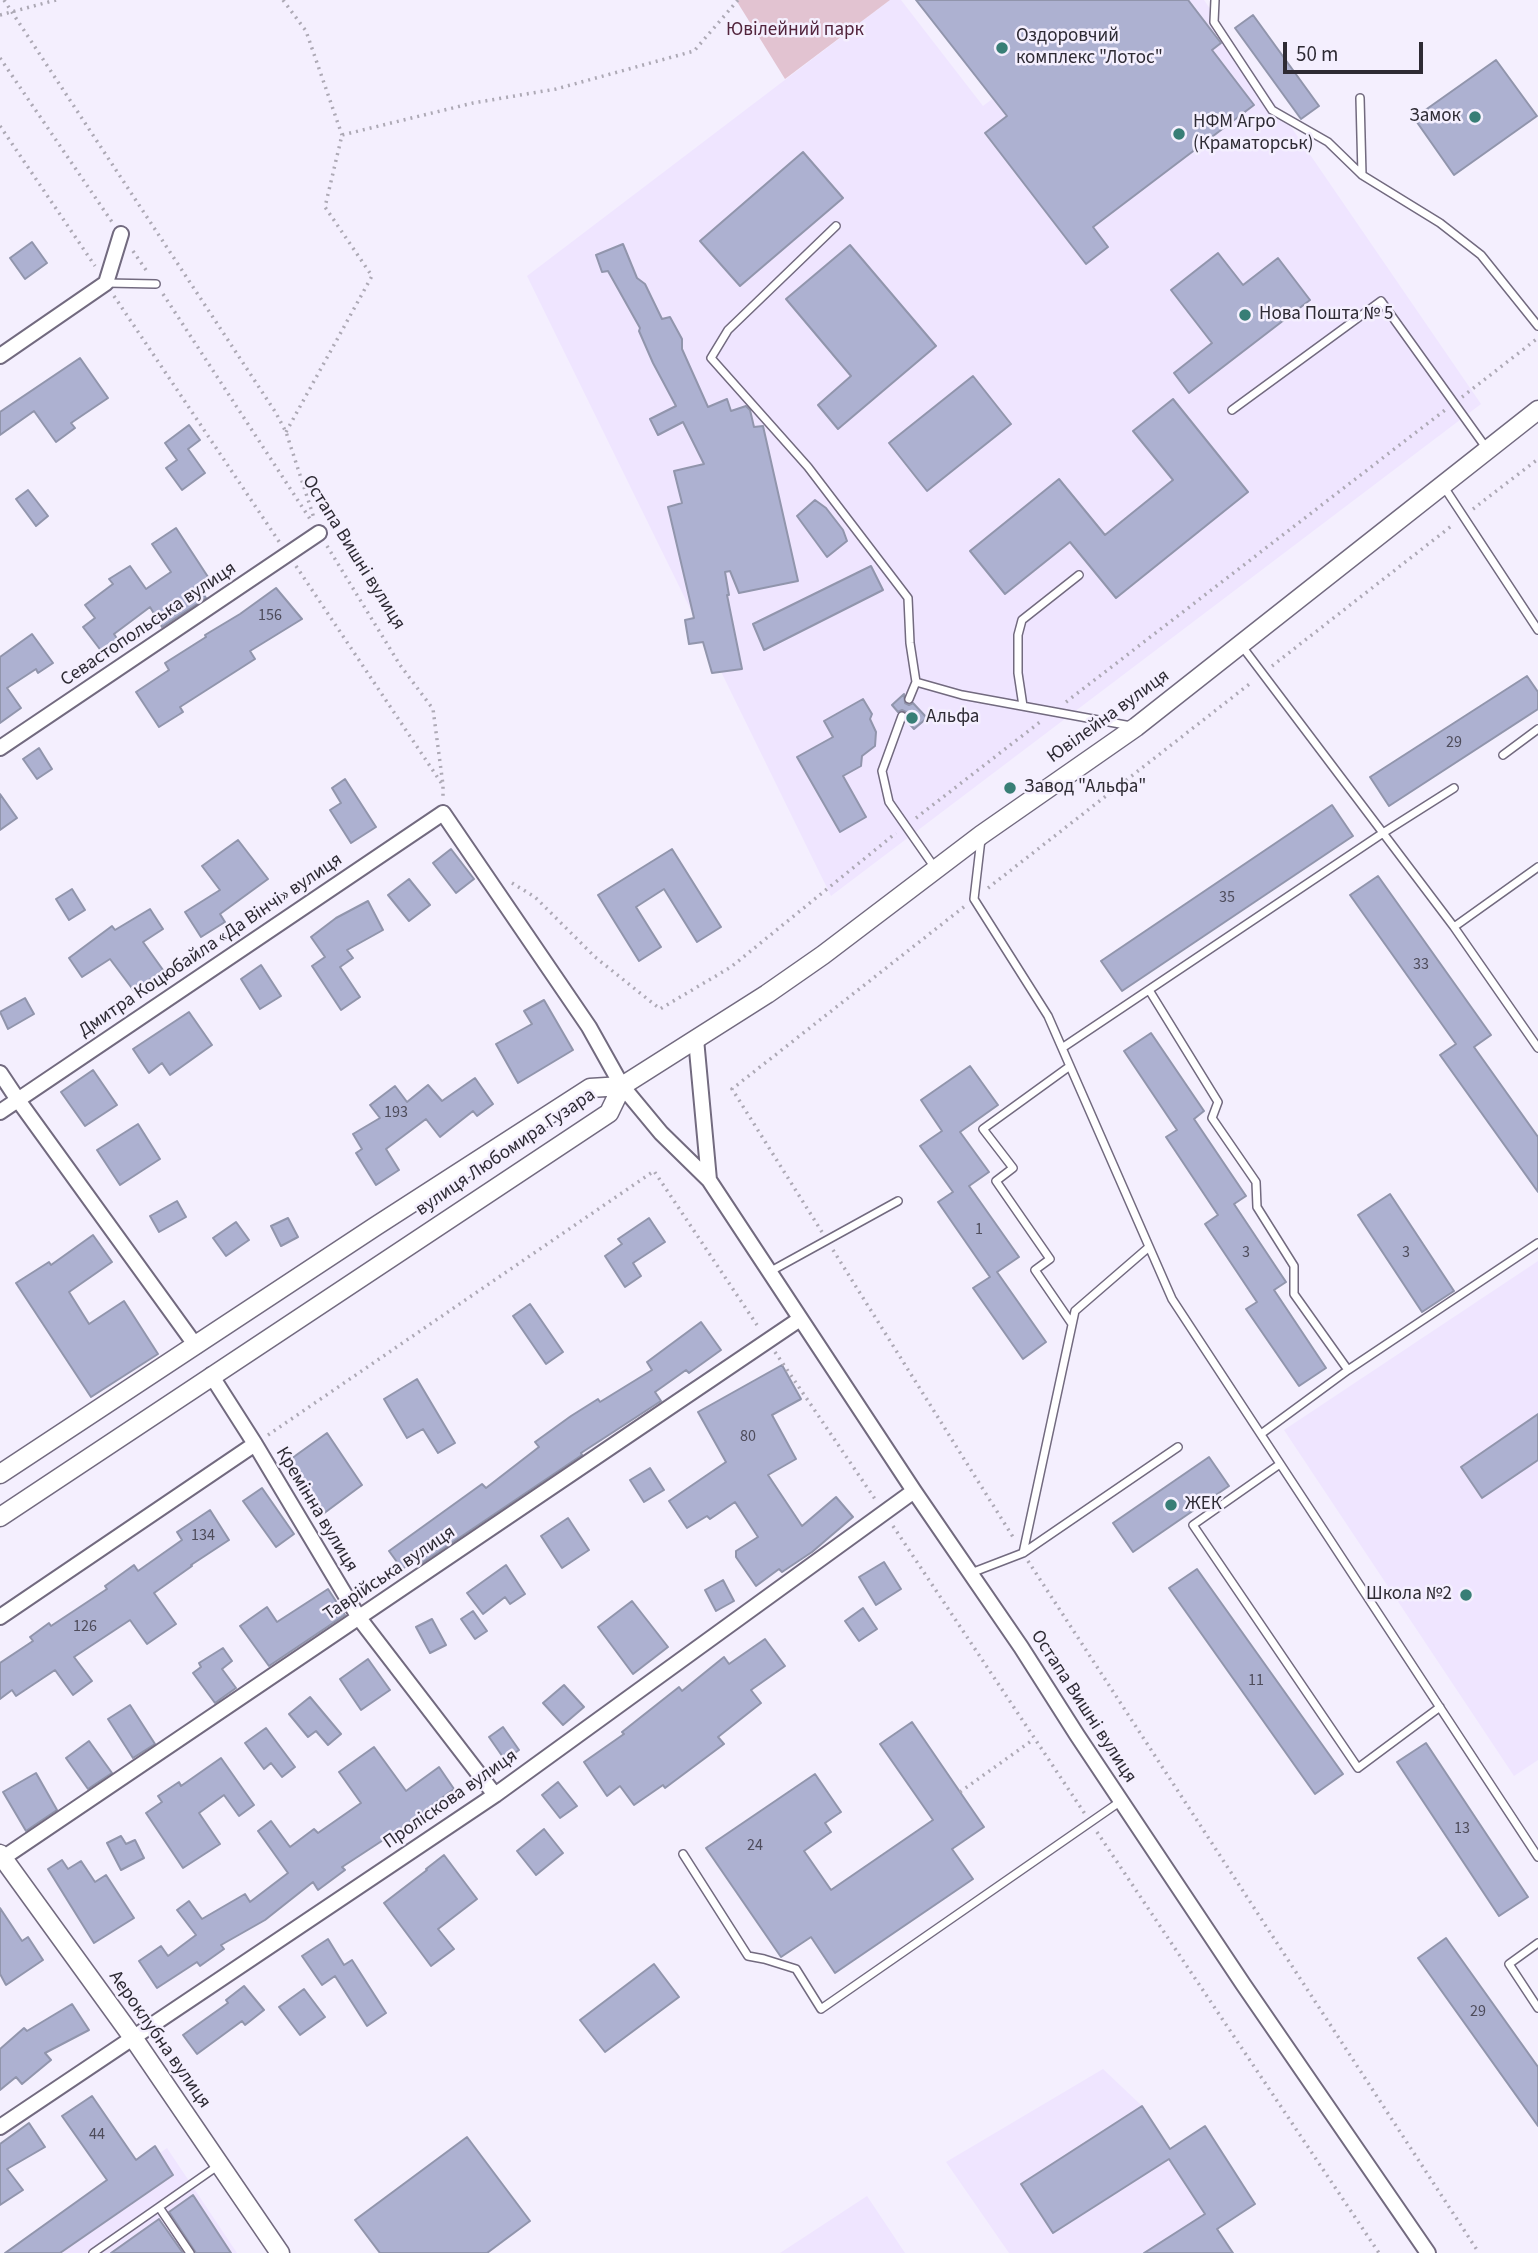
<!DOCTYPE html>
<html>
<head>
<meta charset="utf-8">
<style>
  body { margin:0 }
  #map { position:relative; width:1538px; height:2253px; overflow:hidden; background:#f4effe; font-family:"Source Sans 3",sans-serif }
  canvas { display:block }
  .scale { position:absolute; left:1283px; top:42px; width:140px; height:32px; box-sizing:border-box; border:4px solid #2e2b34; border-top:0; padding-left:9px; font-size:21px; line-height:24px; white-space:nowrap; color:#2e2b34; -webkit-text-stroke:5px #f4effe; paint-order:stroke }
</style>
</head>
<body>
<div id="map">
<canvas width="1538" height="2253"></canvas>
<div class="scale">50 m</div>
</div>
<script>
const context = document.querySelector('canvas').getContext('2d');
context.lineJoin = 'round';
function fill(path, color) {
  context.fillStyle = color;
  context.fill(path, 'evenodd');
}
function stroke(path, color, width, dash) {
  context.strokeStyle = color;
  context.lineWidth = width;
  context.lineCap = dash ? 'butt' : 'round';
  context.setLineDash(dash || []);
  context.stroke(path);
}
function drawText(font, color, halo, rows, align = 'center') {
  context.font = font + ' "Source Sans 3",sans-serif';
  context.lineWidth = 5;
  context.setLineDash([]);
  context.textBaseline = 'middle';
  context.strokeStyle = halo;
  context.fillStyle = color;
  for (const [text, x, y, turn = 0] of rows) {
    context.save();
    context.translate(x, y);
    context.rotate((+turn || 0) * Math.PI / 180);
    context.textAlign = isNaN(turn) ? turn : align;
    if (halo) context.strokeText(text, 0, 0);
    context.fillText(text, 0, 0);
    context.restore();
  }
}
const built = new Path2D(`
  M890 0H901L983 106 1123 0H1204L1481 404 831 896 527 276Z
  M1538 1261V1760L1514 1776 1284 1430Z
  M1103 2069 1142 2106 1170 2149 1205 2126 1255 2204 1217 2228 1233 2253H1009L946 2162Z
  M167 2148 237 2253H19Z
  M867 2196 905 2253H780Z`);
const green = new Path2D(`
  M736 0H890L785 79Z`);
const building = new Path2D(`
  M916 0H1188L1221 43 1212 50 1254 105 1093 227 1108 247 1086 264 985 133 1007 116Z
  M1253 15 1319 106 1301 119 1235 28Z
  M1496 60 1537 116 1454 175 1414 118Z
  M803 152 843 198 740 286 700 241Z
  M32 242 47 263 25 279 10 258Z
  M623 244 637 278 645 284 662 319 670 317 682 339V349L708 407 727 399 731 411 746 406 750 410 754 427 763 426 798 581 739 593 730 571 725 572 729 595H727L742 669 712 673 703 642 689 644 685 620 694 618 668 507 682 503 674 471 704 464 683 422 658 435 650 419 676 406 653 363 639 331 640 328 608 271 602 272 596 255Z
  M850 245 936 346 838 429 818 405 851 376 786 299Z
  M1218 253 1243 285 1278 258 1310 300 1189 393 1174 373 1212 343 1171 290Z
  M80 358 108 398 71 423 75 428 56 442 34 411 0 435V412Z
  M973 376 1011 424 927 491 889 443Z
  M1173 399 1248 492 1116 598 1070 542 1005 594 970 551 1059 479 1105 535 1173 480 1133 431Z
  M189 425 200 440 188 449 205 473 182 490 166 468 177 460 165 443Z
  M28 490 48 516 36 526 16 499Z
  M815 500 826 508 843 530 847 541 827 557 797 516Z
  M176 528 210 580 199 588 206 598 162 627 150 607 114 634 118 640 102 652 83 627 95 618 85 605 113 584 109 579 130 566 146 589 171 572 152 544Z
  M871 566 883 590 764 650 753 624Z
  M276 588 302 619 250 651 255 659 180 707 183 712 159 727 136 692 169 670 165 663 206 637 205 635 240 614Z
  M32 634 53 663 38 673 36 669 7 688 21 708 0 723V657Z
  M1527 676 1538 692V709L1389 806 1370 777Z
  M904 694 905 703 909 705 913 703 927 718 914 729 907 721 908 716 906 712 902 710 898 712 892 705Z
  M863 699 872 714 870 719 876 732 875 746 862 756 861 766 843 776 866 817 840 832 797 757 833 737 824 721Z
  M39 748 52 769 37 779 23 759Z
  M345 779 376 827 351 843 330 810 341 803 332 788Z
  M0 794 17 818 0 830Z
  M1332 805 1353 836 1122 991 1101 961Z
  M238 840 268 879 220 914 225 922 201 937 185 912 220 890 202 866Z
  M451 849 474 879 456 893 433 863Z
  M672 849 721 927 697 942 664 889 636 907 661 947 639 961 598 895Z
  M1378 876 1491 1035 1474 1047 1538 1137V1192L1440 1055 1456 1044 1350 895Z
  M409 879 430 905 409 921 388 895Z
  M72 889 85 910 69 920 56 899Z
  M368 901 383 930 347 950 353 958 340 967 360 997 341 1010 312 966 325 957 311 937 336 918Z
  M150 909 163 929 143 942 163 970 134 991 110 959 82 977 69 958 112 926 115 930Z
  M261 965 281 996 260 1009 241 979Z
  M25 998 34 1014 8 1029 0 1012Z
  M544 1000 573 1050 518 1083 496 1044 532 1024 524 1011Z
  M189 1012 212 1045 170 1075 162 1063 149 1073 133 1049Z
  M1151 1033 1204 1111 1194 1119 1246 1196 1234 1204 1286 1282 1274 1290 1326 1368 1299 1386 1246 1309 1257 1302 1205 1224 1218 1215 1166 1137 1177 1130 1124 1051Z
  M970 1066 998 1105 960 1132 989 1172 969 1186 1019 1257 997 1272 1046 1342 1023 1359 973 1288 990 1277 938 1202 953 1192 920 1146 942 1131 921 1100Z
  M93 1070 117 1105 85 1126 61 1092Z
  M475 1078 493 1104 477 1116 473 1111 440 1137 426 1119 386 1149 399 1170 376 1185 356 1153 362 1149 353 1134 380 1118 370 1105 395 1086 407 1102 428 1085 442 1101Z
  M138 1124 160 1159 120 1185 97 1150Z
  M1390 1194 1454 1291 1422 1312 1358 1215Z
  M177 1201 186 1217 159 1232 150 1216Z
  M288 1218 298 1237 281 1246 271 1226Z
  M649 1218 665 1242 633 1263 641 1276 625 1287 605 1256 622 1244 618 1239Z
  M236 1222 249 1240 226 1256 213 1238Z
  M93 1235 112 1262 69 1292 89 1324 124 1301 158 1354 91 1397 16 1283 49 1262 51 1265Z
  M530 1304 563 1352 546 1364 513 1316Z
  M701 1322 721 1350 689 1373 686 1370 655 1392 661 1401 581 1453 582 1455 422 1563 419 1559 402 1569 389 1551 482 1484 486 1488 539 1447 535 1442 571 1416 598 1399 600 1402 652 1370 647 1362Z
  M782 1365 801 1399 772 1415 796 1459 768 1475 802 1526 836 1497 853 1517 812 1552 782 1572 779 1569 756 1586 736 1557V1551L758 1537 735 1502 710 1519 707 1516 687 1528 669 1501 726 1462 698 1412Z
  M417 1379 455 1443 438 1453 423 1429 407 1438 384 1399Z
  M1538 1414V1460L1482 1498 1461 1467Z
  M327 1433 362 1485 323 1514 288 1461Z
  M1209 1457 1229 1486 1133 1552 1113 1523Z
  M650 1468 664 1490 644 1502 630 1480Z
  M262 1488 294 1534 276 1547 243 1501Z
  M210 1510 229 1540 191 1565 192 1566 154 1593 176 1624 147 1644 130 1620 74 1657 92 1681 73 1695 55 1670 16 1696 12 1690 0 1699V1663L33 1641 30 1637 49 1623 51 1626 107 1589 105 1586 134 1565 138 1571 182 1540 177 1532Z
  M568 1518 589 1550 562 1568 541 1536Z
  M884 1562 901 1589 876 1605 859 1577Z
  M506 1565 525 1594 510 1604 505 1597 483 1614 467 1593Z
  M1197 1569 1343 1774 1315 1794 1169 1588Z
  M723 1580 734 1601 716 1611 705 1590Z
  M328 1589 345 1615 269 1666 240 1626 267 1607 277 1622Z
  M632 1601 668 1647 633 1674 598 1627Z
  M863 1608 877 1629 859 1641 845 1621Z
  M473 1611 487 1631 475 1639 461 1619Z
  M432 1619 446 1645 430 1653 416 1627Z
  M765 1639 785 1666 751 1690 761 1703 718 1737 724 1744 665 1788 663 1785 634 1805 620 1786 607 1796 584 1762 624 1734 622 1732 679 1687 682 1691 724 1657 729 1664Z
  M223 1648 232 1661 222 1669 236 1688 215 1703 193 1673 201 1667 199 1663Z
  M368 1659 390 1690 361 1710 340 1679Z
  M564 1685 584 1707 563 1725 543 1703Z
  M310 1697 341 1734 328 1745 316 1731 308 1737 289 1714Z
  M130 1705 155 1744 133 1758 108 1719Z
  M912 1722 984 1827 952 1849 973 1879 835 1973 811 1937 781 1957 706 1848 815 1774 841 1812 825 1823 831 1832 804 1851 831 1890 933 1820 880 1744Z
  M503 1727 519 1750 505 1760 489 1737Z
  M266 1728 295 1767 282 1777 271 1763 264 1769 245 1743Z
  M89 1741 112 1773 88 1789 66 1758Z
  M1426 1743 1528 1897 1499 1916 1397 1762Z
  M374 1747 406 1791 439 1767 454 1789 416 1817 417 1818 342 1867 345 1870 318 1890 313 1882 265 1920 221 1945 224 1949 200 1966 197 1962 157 1988 139 1961 161 1946 168 1956 196 1935 177 1910 189 1901 202 1919 245 1894 250 1902 288 1873 258 1831 271 1821 290 1847 314 1829 318 1833 361 1803 339 1772Z
  M221 1758 254 1805 239 1816 224 1795 199 1813 220 1844 183 1868 146 1813 162 1802 158 1796 179 1782 181 1786Z
  M36 1773 57 1810 26 1831 3 1792Z
  M558 1782 577 1806 560 1818 542 1795Z
  M544 1829 563 1853 536 1875 517 1851Z
  M121 1836 126 1844 135 1840 144 1858 121 1870 107 1843Z
  M444 1855 477 1899 438 1929 454 1949 431 1966 384 1903 427 1870 426 1869Z
  M62 1860 68 1869 81 1861 95 1882 106 1875 134 1918 94 1943 48 1869Z
  M0 1908 22 1941 28 1937 43 1960 6 1985 0 1974Z
  M1446 1938 1538 2067V2126L1418 1958Z
  M328 1939 344 1965 352 1960 386 2013 367 2026 335 1976 322 1985 302 1956Z
  M654 1964 679 1997 605 2052 580 2020Z
  M244 1986 264 2010 245 2025 242 2021 197 2054 183 2035 228 2003 226 2000Z
  M304 1989 325 2017 300 2035 279 2007Z
  M72 2004 89 2030 45 2053 51 2060 22 2084 16 2077 0 2090V2049L24 2028 27 2031Z
  M92 2096 136 2160 155 2146 173 2175 60 2253H5L107 2180 62 2116Z
  M1142 2106 1170 2149 1205 2126 1255 2204 1217 2229 1233 2253H1144L1205 2214 1169 2159 1053 2233 1021 2184Z
  M29 2123 45 2147 7 2169 23 2190 0 2205V2144Z
  M467 2137 530 2221 487 2253H380L355 2220Z
  M193 2195 231 2253H196L169 2212Z
  M159 2219 183 2253H111Z`);
const path = new Path2D(`
  M4 0 276 413 286 432 314 518
  M283 0 306 31 342 135
  M0 15 56 0
  M0 58 112 222
  M0 126 95 266
  M133 251 146 270
  M163 294 312 522
  M114 296 280 543
  M1462 397 1538 338
  M286 432 372 276 325 207 342 135 473 103 556 89 694 51 738 0
  M1473 509 1538 459
  M327 546 400 665 433 709 443 785V800
  M296 566 442 784
  M1272 666 1454 524
  M1066 702 1445 410
  M916 818 1040 722
  M512 883 535 897 595 957 660 1009 731 967 896 833
  M988 888 1252 682
  M822 1232 732 1089 965 906
  M833 1250 1013 1537
  M775 1352 875 1499
  M268 1435 654 1171 759 1328
  M893 1526 1085 1814
  M1028 1561 1479 2253
  M960 1792 1034 1739
  M1097 1832 1379 2253`);
const service = new Path2D(`
  M1215 0 1214 22 1272 110 1328 142 1362 175
  M1360 98 1362 175 1440 223 1481 255 1538 326
  M836 226 728 330 711 358 808 467 908 598 910 643 916 682 962 695 1131 726
  M107 283 156 284
  M1232 410 1381 301 1487 449
  M1444 487 1538 630
  M909 699 916 682
  M1023 706 1018 673V635L1022 620 1079 575
  M902 716 882 771 889 802 935 868
  M1503 755 1538 729
  M981 839 974 899 1048 1016 1172 1299 1538 1857
  M1538 867 1454 927 1538 1048
  M1454 927 1383 833 1454 788
  M1149 990 1218 1102 1212 1118 1256 1182 1257 1207 1294 1266V1294L1348 1370 1261 1434
  M1062 1048 1383 833 1241 645
  M1070 1066 983 1129 1013 1168 996 1181 1050 1259 1035 1270 1072 1324
  M771 1271 898 1201
  M1348 1370 1538 1243
  M1280 1464 1193 1525 1358 1768 1440 1707
  M1023 1553 1075 1311 1149 1247
  M971 1573 1023 1553 1178 1447
  M683 1854 748 1956 764 1959 796 1969 821 2009 1121 1801
  M1538 1943 1509 1964 1538 2008
  M159 2207 219 2165
  M93 2253 159 2207 190 2253`);
const minor = new Path2D(`
  M0 356 106 283 121 234
  M0 748 319 533
  M696 1039 709 1180
  M0 1073 18 1100 196 1346
  M0 1112 443 813 589 1027 622 1086 661 1133 709 1180 914 1491 1021 1647 1077 1735 1243 1984 1428 2253
  M211 1375 255 1444 359 1618 495 1795
  M0 1617 255 1444
  M0 1860 800 1319
  M0 2127 495 1795 914 1491`);
const tertiary = new Path2D(`
  M0 1474 376 1226 590 1088 622 1086 767 994 823 955 981 835 1136 727 1538 410
  M0 1517 609 1113 622 1086
  M0 1854 134 2039 280 2253`);
const markers = [
  [1002,48,7,"#387e76"],
  [1475,117,7,"#387e76"],
  [1179,134,7,"#387e76"],
  [1245,315,7,"#387e76"],
  [912,718,7,"#387e76"],
  [1010,788,7,"#387e76"],
  [1171,1505,7,"#387e76"],
  [1466,1595,7,"#387e76"]
];
const numberNames = [
  ["156",270,616],
  ["29",1454,743],
  ["35",1227,898],
  ["33",1421,965],
  ["193",396,1113],
  ["1",979,1230],
  ["3",1246,1253],
  ["3",1406,1253],
  ["80",748,1437],
  ["134",203,1536],
  ["126",85,1627],
  ["11",1256,1681],
  ["13",1462,1829],
  ["24",755,1846],
  ["29",1478,2012],
  ["44",97,2135]
];
const parkNames = [
  ["Ювілейний парк",795,31]
];
const poiNames = [
  ["Оздоровчий",1016,37],
  ["комплекс \"Лотос\"",1016,59],
  ["Замок",1461,117,"right"],
  ["НФМ Агро",1193,123],
  ["(Краматорськ)",1193,145],
  ["Нова Пошта № 5",1259,315],
  ["Альфа",926,718],
  ["Завод \"Альфа\"",1024,788],
  ["ЖЕК",1185,1505],
  ["Школа №2",1452,1595,"right"]
];
const streetNames = [
  ["Остапа Вишні вулиця",353,553,58],
  ["Севастопольська вулиця",149,625,-34],
  ["Ювілейна вулиця",1109,717,-36],
  ["Дмитра Коцюбайла «Да Вінчі» вулиця",211,946,-34],
  ["вулиця Любомира Гузара",506,1153,-34],
  ["Кремінна вулиця",316,1510,59],
  ["Таврійська вулиця",390,1574,-34],
  ["Остапа Вишні вулиця",1083,1707,57],
  ["Проліскова вулиця",451,1800,-35],
  ["Аероклубна вулиця",159,2040,55]
];
fill(built, '#efe5ff');
fill(green, '#e2c3d1');
fill(building, '#adb1d1');
stroke(building, '#9195ac', 2);
stroke(service, '#726a7f', 10);
stroke(minor, '#726a7f', 18);
stroke(tertiary, '#726a7f', 21);
stroke(path, '#ada9b5', 3.5, [2, 5]);
stroke(service, '#fff', 7);
stroke(minor, '#fff', 14);
stroke(tertiary, '#fff', 18);
for (const [x, y, r, color] of markers) {
  const dot = new Path2D();
  dot.arc(x, y, r, 0, 2 * Math.PI);
  context.fillStyle = color;
  context.fill(dot);
  stroke(dot, '#f4effe', 2.5);
}
drawText('16px', '#4e4c5b', null, numberNames);
drawText('19px', '#52243c', '#f4effe', parkNames);
drawText('19px', '#2e2b34', '#f4effe', poiNames, 'left');
drawText('19px', '#2e2b34', '#f4effe', streetNames);
</script>
</body>
</html>
